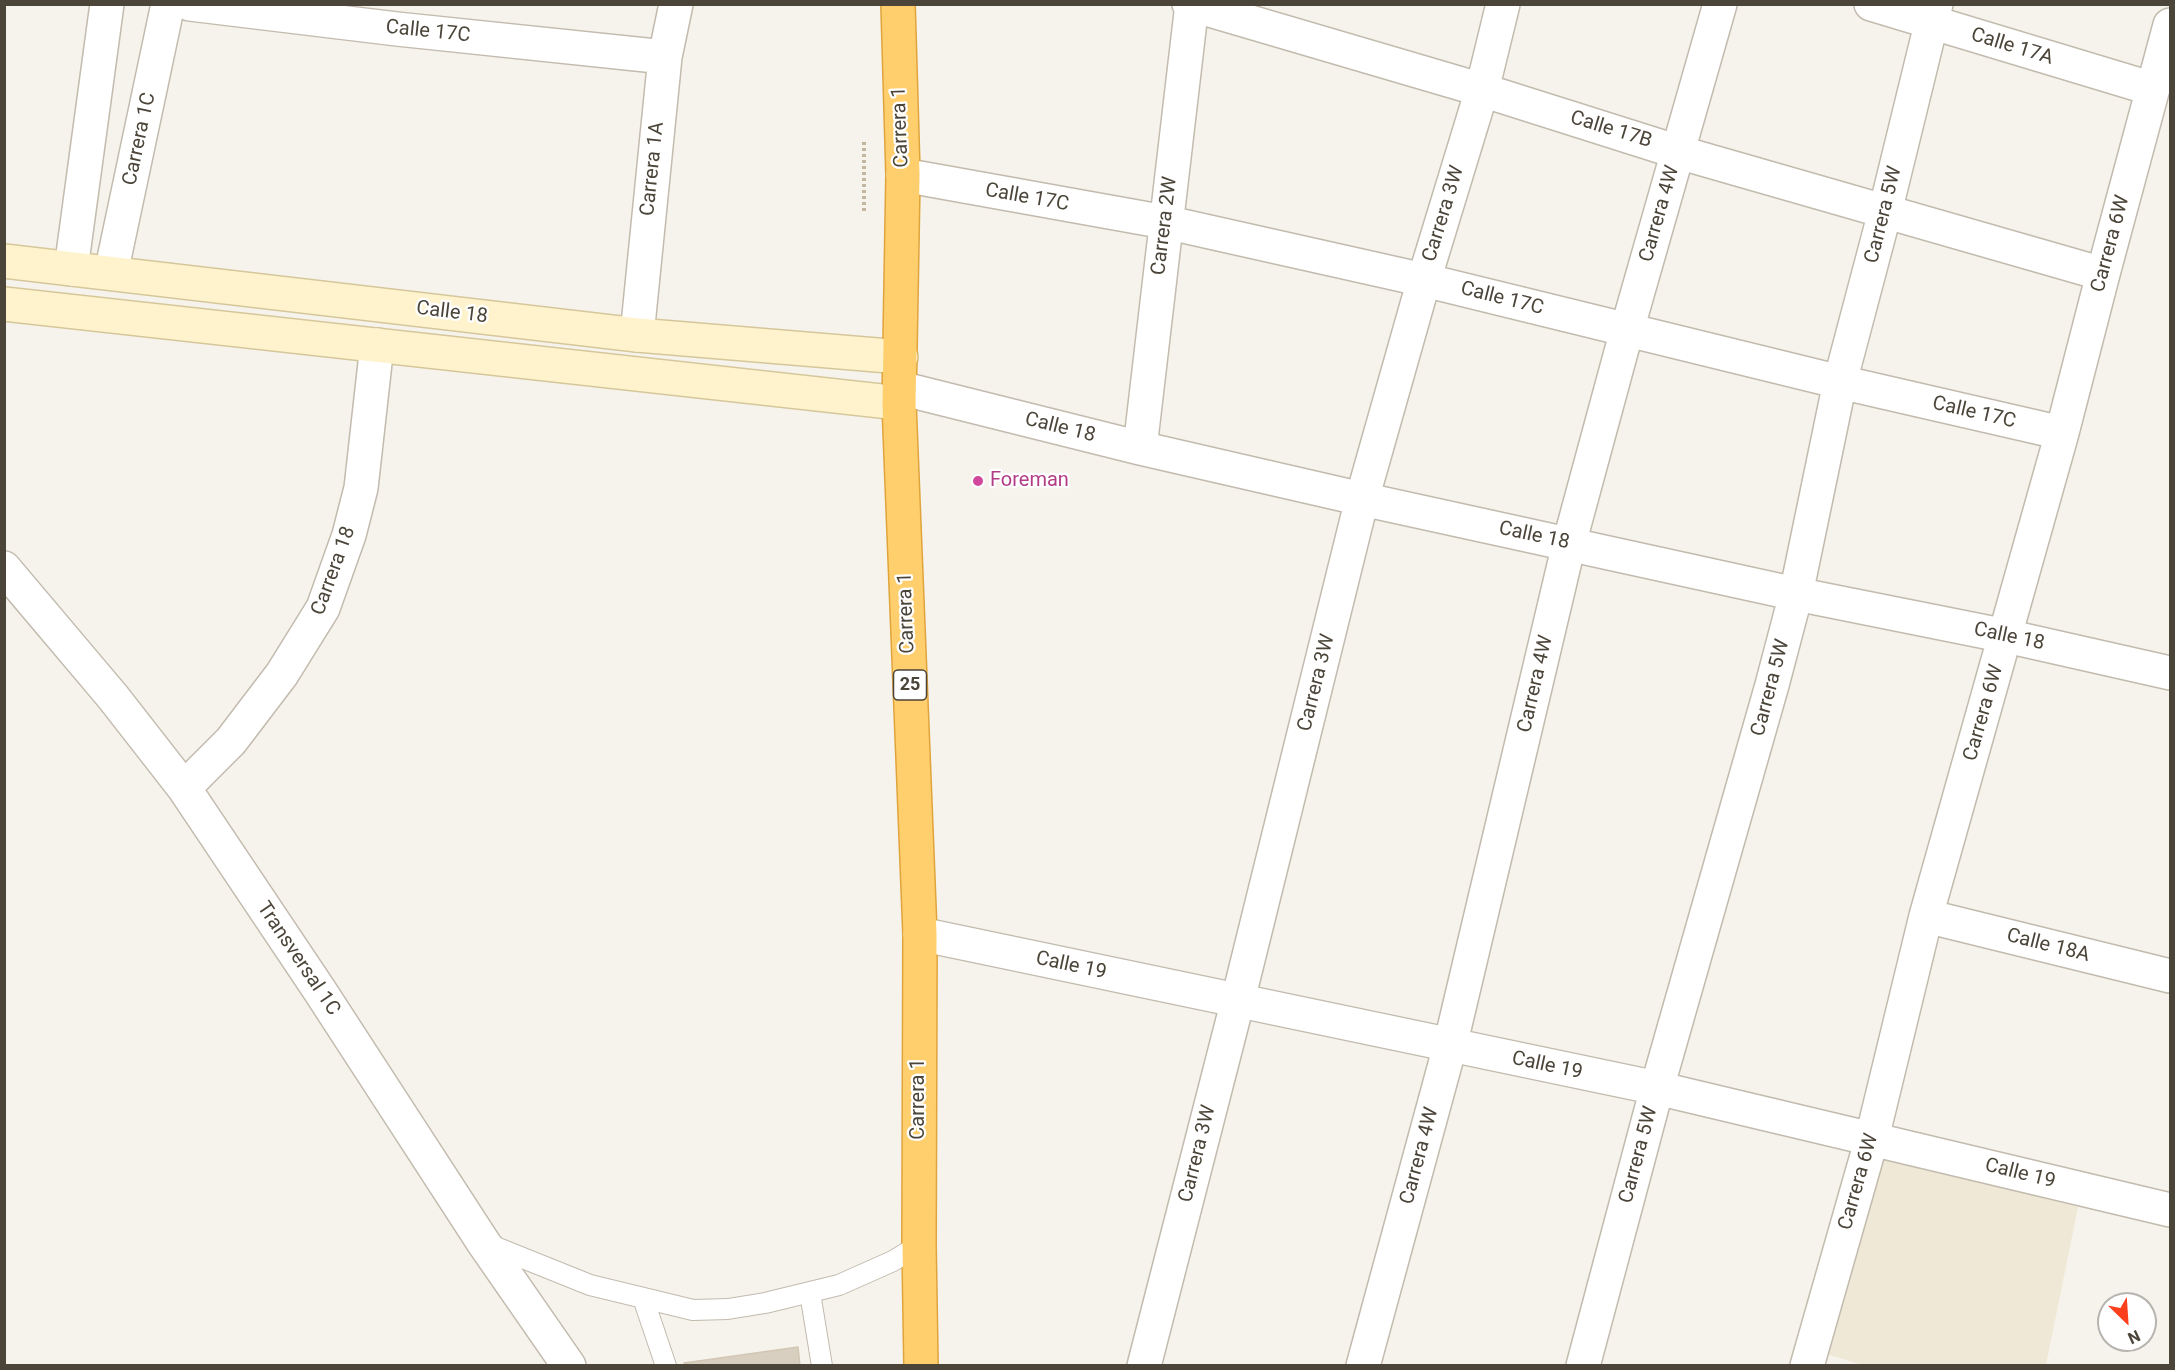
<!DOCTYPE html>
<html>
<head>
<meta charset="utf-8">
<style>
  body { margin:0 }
  #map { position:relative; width:2175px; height:1370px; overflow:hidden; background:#f6f3ec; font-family:Roboto,sans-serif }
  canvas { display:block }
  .frame { position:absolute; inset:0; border:6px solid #4b4439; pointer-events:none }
  .north { position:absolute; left:2097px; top:1292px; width:60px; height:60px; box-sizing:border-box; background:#fff; border:2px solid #b7b4b0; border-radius:50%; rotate:155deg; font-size:16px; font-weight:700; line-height:24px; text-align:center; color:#4b4439 }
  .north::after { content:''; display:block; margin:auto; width:21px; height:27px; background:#fc3f1d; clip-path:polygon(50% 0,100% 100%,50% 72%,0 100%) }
</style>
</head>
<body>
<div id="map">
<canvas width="2175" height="1370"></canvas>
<div class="frame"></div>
<div class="north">N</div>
</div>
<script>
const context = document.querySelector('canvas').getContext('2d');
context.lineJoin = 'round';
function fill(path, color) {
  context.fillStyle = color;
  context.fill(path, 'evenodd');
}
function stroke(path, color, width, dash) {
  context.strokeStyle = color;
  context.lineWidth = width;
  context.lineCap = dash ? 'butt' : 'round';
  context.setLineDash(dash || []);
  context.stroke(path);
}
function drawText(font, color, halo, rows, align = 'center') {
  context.font = font + ' Roboto,sans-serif';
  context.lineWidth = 4.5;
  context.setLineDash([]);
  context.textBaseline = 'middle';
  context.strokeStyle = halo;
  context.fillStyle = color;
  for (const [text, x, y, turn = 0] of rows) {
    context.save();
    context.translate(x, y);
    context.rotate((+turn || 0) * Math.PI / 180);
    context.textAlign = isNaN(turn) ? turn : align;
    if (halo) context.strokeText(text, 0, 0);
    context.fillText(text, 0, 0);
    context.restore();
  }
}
const education = new Path2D(`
  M1880 1157 2078 1207 2046 1365H1863L1823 1353Z`);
const building = new Path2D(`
  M798 1347 800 1366H685L684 1363Z`);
const path = new Path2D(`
  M864 142V212`);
const lane = new Path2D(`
  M488 1244 590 1285 693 1310 728 1309 765 1303 839 1285 893 1261 919 1245
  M810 1293 822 1366
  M643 1298 666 1366`);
const street = new Path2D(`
  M190 4 397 29 665 57
  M1189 4 1482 90 1678 152 2103 274
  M1871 4 2153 89
  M903 175 1165 222 1424 280 1840 382 2062 433
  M71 269 107 4
  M111 273 168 4
  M637 335 665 57 676 4
  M900 388 1140 448 1362 499 1796 594 2006 636 2170 673
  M1140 448 1192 4
  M4 568 113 697 184 788 320 991 483 1242 569 1366
  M184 788 231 741 282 674 323 608 349 535 361 488 377 345
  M1926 916 2170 976
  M920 934 1657 1088 2170 1210
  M1144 1366 1238 1000 1362 499 1424 280 1482 90 1503 4
  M1363 1366 1450 1046 1569 544 1627 330 1720 4
  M1583 1366 1657 1088 1772 685 1796 594 1840 382 1885 212 1936 4
  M1807 1366 1872 1138 1926 916 2062 433 2103 274 2170 25`);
const secondary = new Path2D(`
  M4 261 637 335 901 357
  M4 304 899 403`);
const highway = new Path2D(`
  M898 4 903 175 899 403 920 934 919 1245 921 1366`);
const markers = [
  [978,481,6,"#d1479c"]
];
const shields = [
  [910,685,33]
];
const shieldNames = [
  ["25",910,685]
];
const streetNames = [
  ["Calle 17C",428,32,6],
  ["Calle 17A",2012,47,17],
  ["Carrera 1",901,127,-92],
  ["Calle 17B",1611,130,17],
  ["Carrera 1C",140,139,-78],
  ["Carrera 1A",653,169,-84],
  ["Calle 17C",1027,198,10],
  ["Carrera 3W",1444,214,-73],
  ["Carrera 4W",1660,214,-74],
  ["Carrera 5W",1884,215,-76],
  ["Carrera 2W",1165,226,-83],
  ["Carrera 6W",2111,244,-75],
  ["Calle 17C",1502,299,14],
  ["Calle 18",452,313,7],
  ["Calle 17C",1974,413,13],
  ["Calle 18",1060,428,14],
  ["Calle 18",1534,536,12],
  ["Carrera 18",334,571,-70],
  ["Carrera 1",907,613,-92],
  ["Calle 18",2009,637,12],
  ["Carrera 3W",1317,683,-76],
  ["Carrera 4W",1536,684,-77],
  ["Carrera 5W",1771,688,-75],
  ["Carrera 6W",1984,713,-74],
  ["Calle 18A",2048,946,14],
  ["Transversal 1C",298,959,56],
  ["Calle 19",1071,966,12],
  ["Calle 19",1547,1066,12],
  ["Carrera 1",919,1099,-90],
  ["Carrera 3W",1198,1154,-76],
  ["Carrera 5W",1639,1155,-75],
  ["Carrera 4W",1420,1156,-75],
  ["Calle 19",2020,1174,14],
  ["Carrera 6W",1859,1182,-74]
];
const hotelNames = [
  ["Foreman",990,481]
];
fill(education, '#efe8d6');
fill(building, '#d8cfc1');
stroke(building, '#d3c7b4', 1.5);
stroke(lane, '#c2bbae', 22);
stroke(street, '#c2bbae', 36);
stroke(secondary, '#d6c79b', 36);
stroke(highway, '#e0a43c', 36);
stroke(path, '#c4b79f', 4, [3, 3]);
stroke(lane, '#fff', 20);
stroke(street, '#fff', 33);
stroke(secondary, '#fff3cd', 33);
stroke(highway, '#ffcf6e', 33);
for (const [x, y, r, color] of markers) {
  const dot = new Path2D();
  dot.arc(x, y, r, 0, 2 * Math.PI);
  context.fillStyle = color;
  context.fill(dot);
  stroke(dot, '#fff', 2);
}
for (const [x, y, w] of shields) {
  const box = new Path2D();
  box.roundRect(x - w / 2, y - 15, w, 30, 4.5);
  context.fillStyle = '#fff';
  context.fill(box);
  stroke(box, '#4b4439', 1.5);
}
drawText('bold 18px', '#4b4439', null, shieldNames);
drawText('20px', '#4b4439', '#fff', streetNames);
drawText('20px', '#b23c85', '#fff', hotelNames, 'left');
</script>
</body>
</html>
